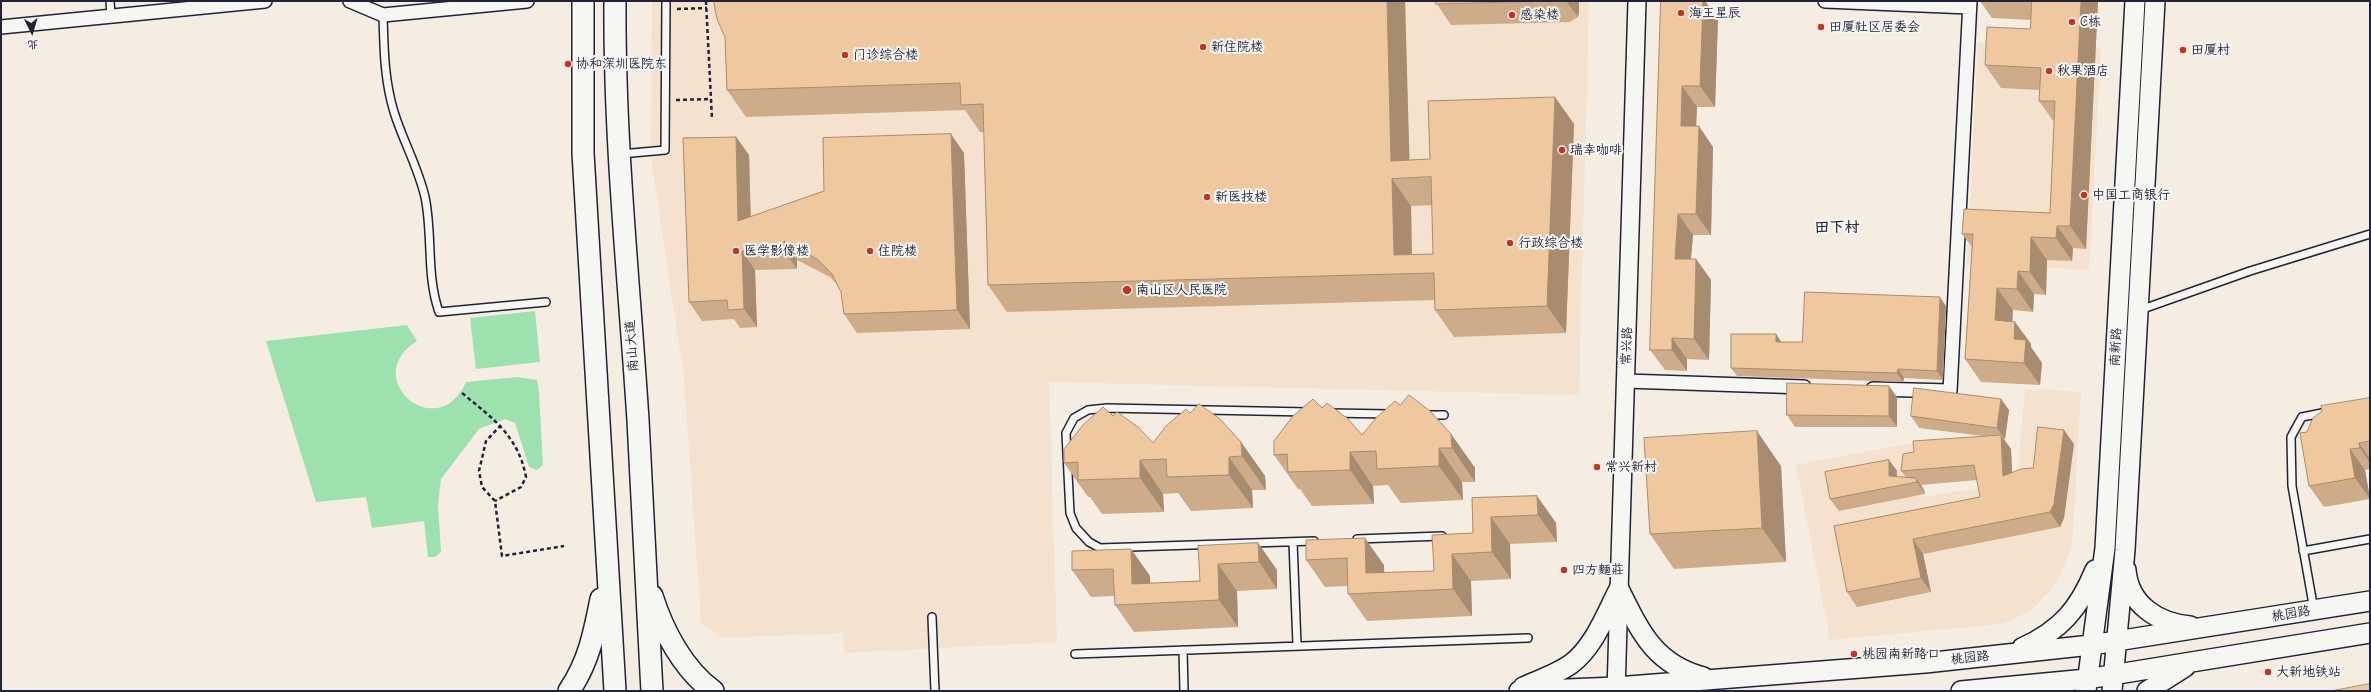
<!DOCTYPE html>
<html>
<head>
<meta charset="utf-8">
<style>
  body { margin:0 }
  #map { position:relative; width:2371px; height:692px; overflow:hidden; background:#f5ede2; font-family:"Comic Neue","LXGW WenKai TC",sans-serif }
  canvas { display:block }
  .frame { position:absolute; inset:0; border:2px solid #22223b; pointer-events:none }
  .north { position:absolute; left:12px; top:12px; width:40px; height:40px; -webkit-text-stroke:3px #f6f6f2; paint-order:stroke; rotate:175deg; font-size:11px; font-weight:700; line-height:16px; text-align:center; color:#22223b }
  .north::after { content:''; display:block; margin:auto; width:14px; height:18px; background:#22223b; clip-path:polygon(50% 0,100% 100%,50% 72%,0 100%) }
</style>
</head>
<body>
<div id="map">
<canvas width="2371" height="692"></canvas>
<div class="frame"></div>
<div class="north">北</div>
</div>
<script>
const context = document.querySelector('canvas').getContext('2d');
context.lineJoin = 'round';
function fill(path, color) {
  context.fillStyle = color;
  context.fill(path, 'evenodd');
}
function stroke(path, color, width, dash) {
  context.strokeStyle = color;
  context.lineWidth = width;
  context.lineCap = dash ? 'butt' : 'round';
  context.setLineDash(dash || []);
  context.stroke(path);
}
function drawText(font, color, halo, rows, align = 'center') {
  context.font = font + ' "Comic Neue","LXGW WenKai TC",sans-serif';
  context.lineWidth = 4;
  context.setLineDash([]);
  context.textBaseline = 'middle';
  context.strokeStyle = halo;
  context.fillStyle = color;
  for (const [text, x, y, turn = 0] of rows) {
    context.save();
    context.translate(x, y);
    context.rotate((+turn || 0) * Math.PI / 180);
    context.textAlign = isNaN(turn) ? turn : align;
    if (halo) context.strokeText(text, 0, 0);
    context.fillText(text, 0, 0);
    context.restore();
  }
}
const built = new Path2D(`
  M652 1H1589L1579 395 1049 382 1057 642 844 653 842 633 722 638 701 623 684 378 650 152Z
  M1978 42 2101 49 2089 270 1967 263Z
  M2025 389 2081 392 2072 546 2059 577 2048 593 2035 607 2018 617 2001 624 1830 640 1796 465 1912 443 1923 497 2017 481Z`);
const green = new Path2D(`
  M535 311 540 362 476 369 470 318Z
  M407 325 417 341C358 378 438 446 466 382L518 377 537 380 539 392 543 465 537 470 529 467 515 423 505 419 479 429 441 479 438 504 441 552 435 557H428L424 521 372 528 366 497 316 502 266 341Z`);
const path = new Path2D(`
  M706 1 712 119
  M677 9 707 8
  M676 100 711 99
  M462 393C492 418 518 435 526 477L521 487 495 501
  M501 425 486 441 479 471 482 487 495 501 502 556 564 546`);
const service = new Path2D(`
  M110 1 111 17
  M383 15C384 48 384 79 394 112 403 141 418 167 425 197 433 235 426 275 439 312L546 302
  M621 154 665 150 666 1
  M2140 310 2250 271 2370 234
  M1308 412 1107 408 1088 410 1074 418 1066 433 1070 513 1076 528 1089 542 1100 548 1314 541
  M1330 413 1390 414
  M1424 415H1444
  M1357 539 1442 536
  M1293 542 1297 645
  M2303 551 2370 539
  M2314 610 2292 486 2291 437 2302 417 2327 412
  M932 617 935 691
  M1183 650 1184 691
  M1075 654 1528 638`);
const minor = new Path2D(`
  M350 1 383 15 527 1
  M1825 1 1969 7
  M1 27 265 1
  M1626 381 1804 387
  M1873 389 1950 391 1970 1`);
const tertiary = new Path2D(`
  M1616 691 1637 1`);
const secondary = new Path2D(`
  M2126 570C2129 605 2158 623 2190 626
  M1619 589C1640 631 1654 664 1703 677
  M2022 648C2061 630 2079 609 2095 570
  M1523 687C1539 680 1557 674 1571 664 1594 647 1606 614 1619 589
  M1519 691 1616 687 1925 663 2091 645 2370 601
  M1961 691 2087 679 2370 633
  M2086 691 2105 548 2135 1
  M2112 691 2125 550 2155 1
  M2147 691 2185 667`);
const primary = new Path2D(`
  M583 1V153L615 691
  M615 1C614 141 629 280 638 420 643 511 647 601 652 691
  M652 596C663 631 683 669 713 691
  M569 691C589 661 594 634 601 599`);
const wall = new Path2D(`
  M1405 1 1409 160 1430 159 1574 124 1566 333 1454 337 1435 310V300L1007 312 988 285 984 132H980L965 110 746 117 727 90 725 37ZM1432 205 1433 254 1412 255 1411 206Z
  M1435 1H1579V12L1578 17 1570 22 1451 25Z
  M1661 1 1718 19 1715 107H1697L1696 126 1713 147 1711 235H1693L1691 259H1696L1711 280 1709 360 1687 359V371L1665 370 1650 350Z
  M1980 1H2098L2086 249 2073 248 2072 261 2047 260 2046 295 2034 294 2033 312 2013 310 2012 321 2015 322 2031 344V347L2042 363 2040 385 1981 382 1965 359 1972 247 1962 234 2050 213 2054 122 2039 101 2040 90 2001 88 1985 65 2030 29 2031 20 1992 18Z
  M736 137 749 155 751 216 964 153 970 329 857 333 844 314 841 292 837 284 830 277 797 260V269L755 270 757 327 740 328 734 319 702 321 689 302Z
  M1946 306 1943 380 1904 378 1903 382 1737 376 1731 368 1776 334 1781 342H1802Z
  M1897 397V427H1795L1787 415Z
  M2370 398V469L2365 470 2370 499 2324 507 2309 486 2307 432Z
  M2001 399 2009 410 2005 439H2003L2011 449 2012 473 2033 468 2074 444 2064 518 2060 527 1923 554 1931 592 1857 607 1847 592 1834 526 1980 497 1977 480 1921 485 1924 490 1925 494 1839 511 1830 499 1889 460 1897 471V477H1906L1901 471 1983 436 1919 428 1911 416Z
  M1400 405 1451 434 1475 468V482H1462L1463 500 1401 503 1388 485 1373 486 1374 504 1312 506 1300 489H1298L1274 455 1322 408 1362 435Z
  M1190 413 1241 442 1265 476 1266 490H1252L1253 508 1191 511 1178 493 1163 494 1164 512 1102 514 1090 497H1088L1064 463 1113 416 1153 443Z
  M1781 466 1786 562 1674 569 1650 534Z
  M1537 496 1556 523 1557 542 1510 544 1511 579 1471 581 1472 616 1367 621 1348 594V586L1325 587 1306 560V540L1384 565V573L1434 571 1473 533 1472 498Z
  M1258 543 1277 570V589L1237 591 1238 627 1134 632 1115 605 1114 596 1091 597 1072 570 1131 549 1150 576V583L1200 581 1198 546Z`);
const shadedWall = new Path2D(`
  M1387 1H1405L1410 178 1391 161Z
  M1566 1H1579V12L1578 17Z
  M1703 1H1705L1718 19 1715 107 1700 86Z
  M2081 1H2098L2086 249 2070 226Z
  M1682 86 1697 107 1695 147 1681 126Z
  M1555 97 1574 124 1566 333 1547 306Z
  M1699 126 1713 147 1711 235 1696 214Z
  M951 134 964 153 970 329 957 310Z
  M736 137 749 155 751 239 738 221Z
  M1392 179 1411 206 1412 273 1394 255Z
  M1678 214 1693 235 1689 279 1675 259Z
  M2057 226 2073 248 2072 261 2056 238Z
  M2031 237 2047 260 2046 295 2030 272Z
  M784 241 797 260V269L784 251Z
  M742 251 755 270 757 327 744 309Z
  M1696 259 1711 280 1709 360 1694 339Z
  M2018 271 2034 294 2033 312 2017 289Z
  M1997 288 2013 310 2011 343 1995 320Z
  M1940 297 1946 306 1943 380 1937 371Z
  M2015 322 2031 344V347L2042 363 2040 385 2024 363 2014 339Z
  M1776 334 1782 343 1776 342Z
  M1672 338 1687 359V371L1672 350Z
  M1898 369 1904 378 1903 382 1897 373Z
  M1889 386 1897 397V427L1889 416Z
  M2001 399 2009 410 2005 439 1997 428Z
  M2064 430 2074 444 2064 518 2060 527 2050 512Z
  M1757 431 1781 466 1786 562 1762 528Z
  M1451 434 1475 468V482L1452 448Z
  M2001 435 2011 449 2013 491 2003 476Z
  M1241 442 1265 476 1266 490 1242 456Z
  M2359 443 2370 459V463L2360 448Z
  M1439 448 1462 482 1463 500 1439 466Z
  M2350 449 2365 470 2370 499 2355 478Z
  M1350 452 1373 486 1374 504 1350 470Z
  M1229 457 1252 490 1253 508 1229 475Z
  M1140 460 1163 494 1164 512 1140 478Z
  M1889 460 1897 471V486L1889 476Z
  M1916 478 1924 490 1925 494 1917 482Z
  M1537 496 1556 523 1557 542 1538 515Z
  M1491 517 1510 544 1511 579 1492 552Z
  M1365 538 1384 565 1385 592 1366 573Z
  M1913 539 1923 554 1931 592 1921 578Z
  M1258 543 1277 570V589L1259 562Z
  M1131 549 1150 576 1151 603 1132 584Z
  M1452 554 1471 581 1472 616 1453 589Z
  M1218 564 1237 591 1238 627 1219 600Z`);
const building = new Path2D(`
  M714 1H1387L1391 161 1430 159 1428 101 1555 97 1547 306 1435 310 1434 273 988 285 983 104 961 105 960 83 727 90 725 37 717 19ZM1431 177 1433 254 1394 255 1392 179Z
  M1435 1H1549L1436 4Z
  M1661 1H1703L1700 86H1682L1681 126H1699L1696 214H1678L1675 259H1696L1694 339 1672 338V350H1650Z
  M2032 1H2081L2070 226H2057L2056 238 2031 237 2030 272 2018 271 2017 289 1997 288 1995 320 2015 322 2014 339 2026 340 2024 363 1965 359 1973 234H1962L1964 209 2050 213 2055 101H2039L2041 68 1985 65 1987 27 2030 29Z
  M951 134 957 310 844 314 841 292 832 274 817 259 784 241V251H742L744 309 728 310 727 300 689 302 683 138 736 137 738 221 824 191 823 138Z
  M1805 292 1940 297 1937 371 1898 369 1897 373 1731 368V334H1776V342H1802Z
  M1787 383 1889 386V416L1787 415Z
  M1914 388 2001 399 1997 428 1911 416Z
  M1409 395 1430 411 1451 434 1452 448H1439V466L1377 469 1376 451 1350 452V470L1288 472 1287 454 1274 455V441L1293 416 1313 399 1322 408 1327 403 1348 419 1362 435 1376 418 1395 401 1400 405Z
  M2370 398V441L2359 443 2360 448 2350 449 2355 478 2309 486 2300 433 2307 432 2313 418 2322 411 2321 406Z
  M1199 404 1220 419 1241 442 1242 456 1229 457V475L1167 477 1166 459 1140 460V478L1078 480V462L1064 463V449L1083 425 1103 407 1113 416 1117 412 1138 427 1153 443 1166 426 1186 409 1190 413Z
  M2038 427 2064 430 2054 504 2050 512 1913 539 1921 578 1847 592 1834 526 1980 497 1974 465 1901 471 1903 454 1914 452 1913 441 2001 435 2003 476 2021 469 2033 468Z
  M1757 431 1762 528 1650 534 1644 438Z
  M1889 460V476L1916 478 1917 482 1830 499 1825 472Z
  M1537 496 1538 515 1491 517 1492 552 1452 554 1453 589 1348 594 1347 558 1306 560V540L1365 538 1366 573 1434 571 1432 535 1473 533 1472 498Z
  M1258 543 1259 562 1218 564 1219 600 1115 605 1113 569 1072 570V551L1131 549 1132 584 1200 581 1198 546Z
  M2370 684V691H2331Z`);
const markers = [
  [1681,13,4,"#c8321e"],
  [1512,15,4,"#c8321e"],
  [2072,22,4,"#c8321e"],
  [1821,27,4,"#c8321e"],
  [1203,47,4,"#c8321e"],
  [2183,50,4,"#c8321e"],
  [845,55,4,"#c8321e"],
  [568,64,4,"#c8321e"],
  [2049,71,4,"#c8321e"],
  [1562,150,4,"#c8321e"],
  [2084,195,4,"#c8321e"],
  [1207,197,4,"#c8321e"],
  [1510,243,4,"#c8321e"],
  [736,251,4,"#c8321e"],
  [870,251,4,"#c8321e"],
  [1127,290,5,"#c8321e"],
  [1597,467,4,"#c8321e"],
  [1564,570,4,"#c8321e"],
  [1854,654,4,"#c8321e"],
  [2268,672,4,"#c8321e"]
];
const poiNames = [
  ["海王星辰",1689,13],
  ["感染楼",1520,15],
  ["C栋",2080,22],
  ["田厦社区居委会",1829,27],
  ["新住院楼",1211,47],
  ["田厦村",2191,50],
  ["门诊综合楼",853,55],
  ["协和深圳医院东",576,64],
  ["秋果酒店",2057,71],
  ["瑞幸咖啡",1570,150],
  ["中国工商银行",2092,195],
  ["新医技楼",1215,197],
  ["行政综合楼",1518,243],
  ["医学影像楼",744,251],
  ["住院楼",878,251],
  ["南山区人民医院",1136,290],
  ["常兴新村",1605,467],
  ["四方麵莊",1572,570],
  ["桃园南新路口",1862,654],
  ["大新地铁站",2276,672]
];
const streetNames = [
  ["南山大道",632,346,-94],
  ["常兴路",1627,346,-88],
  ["南新路",2116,347,-87],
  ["桃园路",2291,614,-9],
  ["桃园路",1970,658,-6]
];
const quarterNames = [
  ["田下村",1837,228]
];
fill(built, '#f4e2ce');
fill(green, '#9de2ae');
stroke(service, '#22223b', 10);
stroke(minor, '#22223b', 16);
stroke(tertiary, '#22223b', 20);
stroke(secondary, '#22223b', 22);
stroke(primary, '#22223b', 24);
stroke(path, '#22223b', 2.5, [4, 3]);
stroke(service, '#f6f6f2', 7);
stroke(minor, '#f6f6f2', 13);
stroke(tertiary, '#f6f6f2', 17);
stroke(secondary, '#f6f6f2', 19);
stroke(primary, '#f6f6f2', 21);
fill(wall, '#ceac8a');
fill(shadedWall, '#a88c70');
fill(building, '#f0c8a0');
stroke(building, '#a88c70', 1);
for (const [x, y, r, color] of markers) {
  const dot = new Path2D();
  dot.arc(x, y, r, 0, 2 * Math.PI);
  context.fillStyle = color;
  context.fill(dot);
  stroke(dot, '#f6f6f2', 1.5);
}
drawText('13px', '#22223b', '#f6f6f2', poiNames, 'left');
drawText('13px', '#22223b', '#f6f6f2', streetNames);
drawText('bold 15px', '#22223b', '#f6f6f2', quarterNames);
</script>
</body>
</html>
